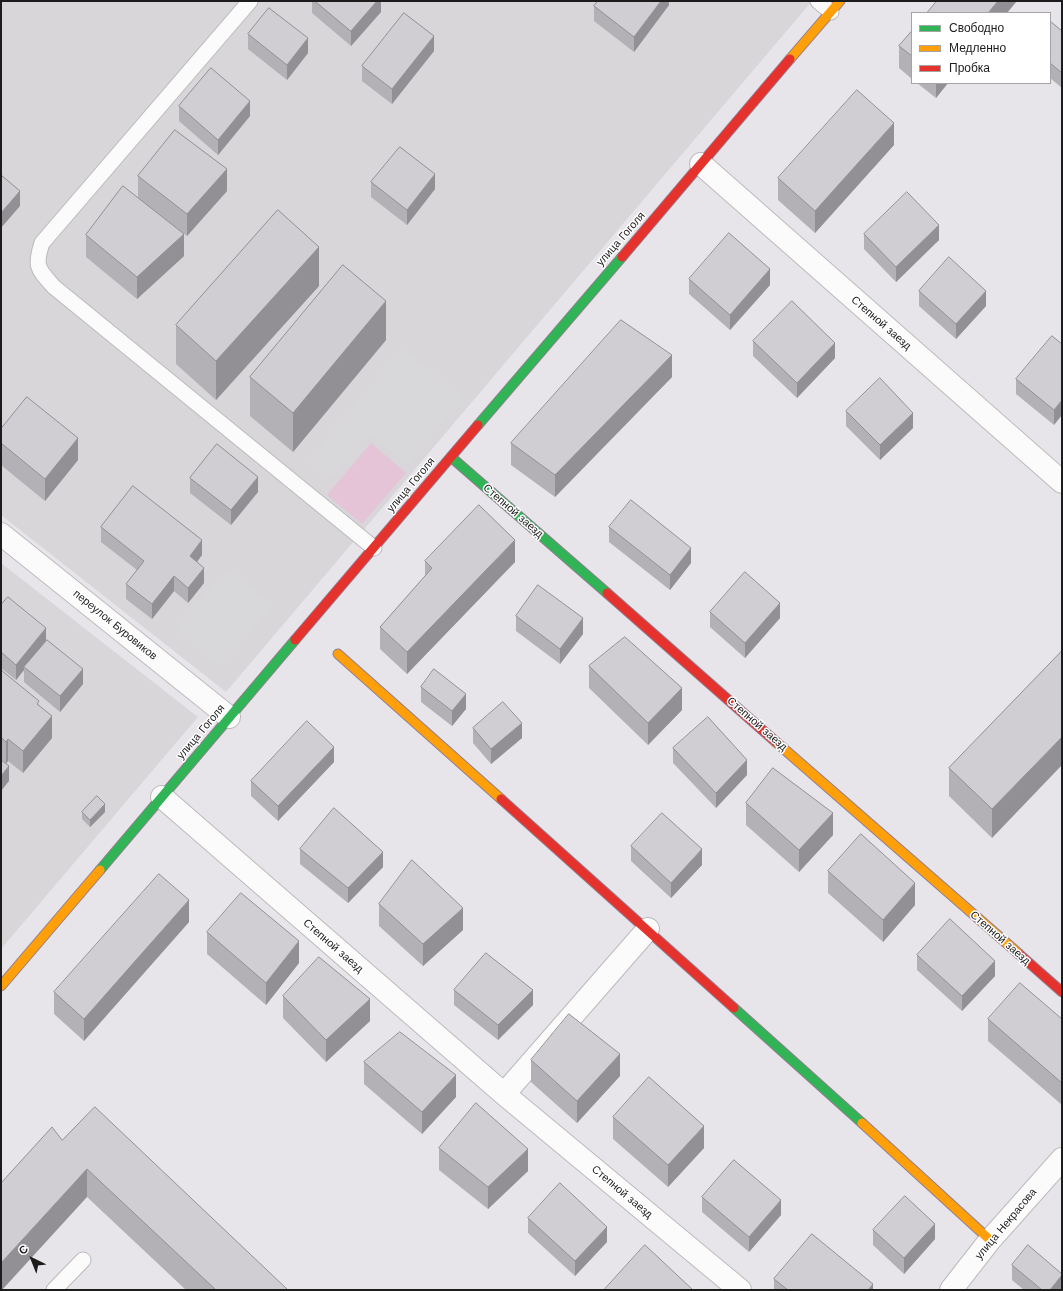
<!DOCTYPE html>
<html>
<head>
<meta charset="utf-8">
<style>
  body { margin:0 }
  #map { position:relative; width:1063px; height:1291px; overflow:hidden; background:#e8e5ea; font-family:"Work Sans",sans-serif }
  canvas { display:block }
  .frame { position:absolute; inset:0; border:2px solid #1c1c1c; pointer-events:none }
  .legend { position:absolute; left:911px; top:12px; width:140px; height:72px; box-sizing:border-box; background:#fff; border:1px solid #a4a4a4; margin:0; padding:5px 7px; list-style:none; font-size:12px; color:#1c1c1c }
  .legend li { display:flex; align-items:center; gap:8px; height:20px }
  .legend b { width:20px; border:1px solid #a4a4a4 }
  .north { position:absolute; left:12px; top:1239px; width:40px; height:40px; -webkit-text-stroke:3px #fff; paint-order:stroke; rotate:317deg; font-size:11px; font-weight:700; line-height:16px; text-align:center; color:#1c1c1c }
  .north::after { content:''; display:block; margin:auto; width:14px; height:18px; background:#1c1c1c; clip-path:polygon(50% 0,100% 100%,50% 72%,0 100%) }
</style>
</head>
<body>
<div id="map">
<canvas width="1063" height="1291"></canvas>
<div class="frame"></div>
<ul class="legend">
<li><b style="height:5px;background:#30b455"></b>Свободно</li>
<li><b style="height:5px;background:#ff9f0a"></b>Медленно</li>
<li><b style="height:5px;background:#e5322d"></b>Пробка</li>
</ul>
<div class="north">С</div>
</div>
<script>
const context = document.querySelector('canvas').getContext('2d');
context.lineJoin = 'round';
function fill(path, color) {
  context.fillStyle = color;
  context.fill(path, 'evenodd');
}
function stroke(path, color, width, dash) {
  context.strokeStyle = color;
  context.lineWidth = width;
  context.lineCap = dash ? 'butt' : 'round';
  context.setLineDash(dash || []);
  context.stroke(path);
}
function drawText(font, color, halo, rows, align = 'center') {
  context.font = font + ' "Work Sans",sans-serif';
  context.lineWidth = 3;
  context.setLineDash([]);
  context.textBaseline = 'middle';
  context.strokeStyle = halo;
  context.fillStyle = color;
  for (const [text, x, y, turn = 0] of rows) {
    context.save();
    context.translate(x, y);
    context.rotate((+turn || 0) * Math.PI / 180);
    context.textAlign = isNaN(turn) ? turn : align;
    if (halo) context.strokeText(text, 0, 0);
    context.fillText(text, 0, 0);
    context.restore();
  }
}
const residential = new Path2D(`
  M1 1H812L226 692 1 515Z
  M1 563 198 717 1 949Z`);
const grass = new Path2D(`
  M371 443 406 473 362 524 327 495Z`);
const parking = new Path2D(`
  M403 348 463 398 407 466 369 434 331 480 308 461Z
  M228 568 273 606 220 667 176 629Z`);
const lane = new Path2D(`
  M250 1 42 243C34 267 38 269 54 287L374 548
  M818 1 831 12
  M54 1290 83 1260`);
const street = new Path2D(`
  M701 164 1062 482
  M1 534 229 717
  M162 797 504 1094 740 1290
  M504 1094 648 929
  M951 1290 990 1240 1062 1159`);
const fast = new Path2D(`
  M478 425 622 257
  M451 457 607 593
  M100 870 295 640
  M734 1008 862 1123`);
const slow = new Path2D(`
  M790 59 840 1
  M338 654 501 799
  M776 742 1019 954
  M1 986 100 870
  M862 1123 990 1240`);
const jam = new Path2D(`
  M622 257 790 59
  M607 593 776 742
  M295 640 478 425
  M501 799 734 1008
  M1019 954 1062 992`);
const wall = new Path2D(`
  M312 1H381V12L351 46 312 13Z
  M669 1V5L634 52 594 21V6Z
  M1050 21 1062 31V88L1050 78Z
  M912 31V79L899 68V46Z
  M248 34 308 53 287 80 248 49Z
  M434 51 392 104 362 81V66Z
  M917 83H948L936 98Z
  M179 106 250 116 218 155 179 121Z
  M894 145 815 233 778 200V178Z
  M138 176 227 191 187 236 148 206 184 256 137 299 86 257V235L138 198Z
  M371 182 435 189 407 225 371 197Z
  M864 234 939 240 896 282 864 249Z
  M689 279 770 285 730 330 689 294Z
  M319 286 216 400 176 364V325Z
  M919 291 986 306 956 339 919 306Z
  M386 340 293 452 250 416V377Z
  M753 341 835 358 797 398 753 356Z
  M1062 344 1054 425 1016 394V379Z
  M672 377 555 497 511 465V443Z
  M846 411 913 428 880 460 846 426Z
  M1 429 78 460 45 501 1 465Z
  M190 478 258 492 231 525 190 493Z
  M101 527 202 555 197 562 204 583 188 603 174 591 152 619 126 599V584L137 570 101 542Z
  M609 527 691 563 670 590 609 542Z
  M425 561 515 562 407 674 380 649V627L425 576Z
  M1 605 46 641 83 684 60 712 24 682V670L16 680 1 668Z
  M710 612 780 618 745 658 710 627Z
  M516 616 583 634 560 664 516 631Z
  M1062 651 992 838 949 796V768Z
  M589 666 682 710 648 745 589 688Z
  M1 670 39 705 52 738 23 773 8 761 6 764 1 759Z
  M421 687 466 709 452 726 421 702Z
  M473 728 522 738 491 764 473 743Z
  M673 748 747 775 716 808 673 763Z
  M334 762 278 821 251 796V781Z
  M746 803 833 835 799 872 746 825Z
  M82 812H105L90 827 82 819Z
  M631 846 702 865 671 898 631 861Z
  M300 849 383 867 348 903 300 864Z
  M828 871 915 905 883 942 828 893Z
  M379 904 463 930 423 966 379 926Z
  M189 922 84 1041 54 1014V992Z
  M207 932 299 963 266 1005 207 954Z
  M917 955 995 976 962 1011 917 970Z
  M454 990 533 1005 498 1040 454 1005Z
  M283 996 370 1021 326 1062 283 1018Z
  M988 1019H1062V1105L988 1041Z
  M531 1060 620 1076 577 1123 531 1082Z
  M364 1062 456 1097 422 1134 364 1084Z
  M613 1117 704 1148 668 1187 613 1139Z
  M62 1140 288 1290H186L87 1197Z
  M439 1148 528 1171 488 1209 439 1170Z
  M702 1197 781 1215 749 1252 702 1212Z
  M528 1218 607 1242 575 1276 528 1233Z
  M873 1230 935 1239 904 1274 873 1245Z
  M1012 1265 1062 1290H1024L1012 1280Z
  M774 1279 873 1290H774Z`);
const shadedWall = new Path2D(`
  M377 1H381V12L351 46V31Z
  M661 1H669V5L634 52V37Z
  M998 1H1017L1007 13H988Z
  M434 36V51L392 104V89Z
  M308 38V53L287 80V65Z
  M936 83H948L936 98Z
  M250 101V116L218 155V140Z
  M894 123V145L815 233V211Z
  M227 169V191L187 236V214Z
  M435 174V189L407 225V210Z
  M20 191V206L1 228V213Z
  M939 225V240L896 282V267Z
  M184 234V256L137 299V277Z
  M319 247V286L216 400V361Z
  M770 269V285L730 330V315Z
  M986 291V306L956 339V324Z
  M386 301V340L293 452V413Z
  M835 343V358L797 398V383Z
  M672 355V377L555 497V475Z
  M1062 400V415L1054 425V410Z
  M913 413V428L880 460V445Z
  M78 438V460L45 501V479Z
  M258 477V492L231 525V510Z
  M202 540V555L190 571V556Z
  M515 540V562L407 674V652Z
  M691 548V563L670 590V575Z
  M204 568V583L188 603V588Z
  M174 576V591L152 619V604Z
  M780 603V618L745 658V643Z
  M583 618V634L560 664V649Z
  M46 628V643L24 667V670L16 680V665Z
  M83 669V684L60 712V696Z
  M682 688V710L648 745V723Z
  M466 694V709L452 726V711Z
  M52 716V738L23 773V751Z
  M522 723V738L491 764V749Z
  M1062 737V765L992 838V809Z
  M8 739V761L6 764V742Z
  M334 747V762L278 821V806Z
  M747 760V775L716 808V793Z
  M9 766V781L1 791V776Z
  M105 804V812L90 827V820Z
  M833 813V835L799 872V850Z
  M702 849V865L671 898V883Z
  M383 852V867L348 903V888Z
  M915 883V905L883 942V920Z
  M189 900V922L84 1041V1019Z
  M463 908V930L423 966V944Z
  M299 941V963L266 1005V983Z
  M995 961V976L962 1011V996Z
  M533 990V1005L498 1040V1025Z
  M370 999V1021L326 1062V1040Z
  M620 1054V1076L577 1123V1101Z
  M456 1075V1097L422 1134V1112Z
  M704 1126V1148L668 1187V1165Z
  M528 1149V1171L488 1209V1187Z
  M87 1169V1197L2 1290H1V1263Z
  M781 1200V1215L749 1252V1237Z
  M935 1224V1239L904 1274V1258Z
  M607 1227V1242L575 1276V1261Z
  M1062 1275V1290H1050Z
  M873 1284V1290H868Z`);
const building = new Path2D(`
  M315 1H377L351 31Z
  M598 1H661L634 37 594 6Z
  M937 1H998L988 13H927Z
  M269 8 308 38 287 65 248 34Z
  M404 13 434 36 392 89 362 66Z
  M1050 21 1062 31V73L1050 63Z
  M912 31V56L899 46Z
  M211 68 250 101 218 140 179 106Z
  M857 90 894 123 815 211 778 178Z
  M175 130 227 169 187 214 138 176Z
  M400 147 435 174 407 210 371 182Z
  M1 175 20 191 1 213Z
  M123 186 184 234 137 277 86 235Z
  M907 192 939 225 896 267 864 234Z
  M278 210 319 247 216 361 176 325Z
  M729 233 770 269 730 315 689 279Z
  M949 257 986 291 956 324 919 291Z
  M343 265 386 301 293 413 250 377Z
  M792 301 835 343 797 383 753 341Z
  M621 320 672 355 555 475 511 443Z
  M1052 336 1062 344V400L1054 410 1016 379Z
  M880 378 913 413 880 445 846 411Z
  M27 397 78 438 45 479 1 443V429Z
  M217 444 258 477 231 510 190 478Z
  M133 486 202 540 190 556 204 568 188 588 174 576 152 604 126 584 144 561 101 527Z
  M631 500 691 548 670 575 609 527Z
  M479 505 515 540 407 652 380 627 432 568 425 561Z
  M745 572 780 603 745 643 710 612Z
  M538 585 583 618 560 649 516 616Z
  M8 597 46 628 16 665 1 652V605Z
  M625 637 682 688 648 723 589 666Z
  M47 640 83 669 60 696 24 667Z
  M1062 651V737L992 809 949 768Z
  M434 669 466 694 452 711 421 687Z
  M1 670 39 701 37 704 52 716 23 751 8 739 6 742 1 737Z
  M503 702 522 723 491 749 473 728Z
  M708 717 747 760 716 793 673 748Z
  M307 721 334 747 278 806 251 781Z
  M1 760 9 766 1 776Z
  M773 768 833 813 799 850 746 803Z
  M97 796 105 804 90 820 82 812Z
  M334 808 383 852 348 888 300 849Z
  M662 813 702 849 671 883 631 846Z
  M861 834 915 883 883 920 828 871Z
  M412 860 463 908 423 944 379 904Z
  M159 874 189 900 84 1019 54 992Z
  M241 893 299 941 266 983 207 932Z
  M950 919 995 961 962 996 917 955Z
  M486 953 533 990 498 1025 454 990Z
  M319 957 370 999 326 1040 283 996Z
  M1020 983 1062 1019V1083L988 1019Z
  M569 1014 620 1054 577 1101 531 1060Z
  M400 1032 456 1075 422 1112 364 1062Z
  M649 1077 704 1126 668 1165 613 1117Z
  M476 1103 528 1149 488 1187 439 1148Z
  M95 1107 288 1290H216L87 1169 1 1263V1183L52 1127 62 1140Z
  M734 1160 781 1200 749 1237 702 1197Z
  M560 1183 607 1227 575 1261 528 1218Z
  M905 1196 935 1224 904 1258 873 1230Z
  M812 1234 873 1284 868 1290H788L774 1279Z
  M645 1245 693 1290H604Z
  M1028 1245 1062 1274V1275L1050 1290H1042L1012 1265Z`);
const streetNames = [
  ["улица Гоголя",621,239,-49],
  ["Степной заезд",881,323,41],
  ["улица Гоголя",411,485,-50],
  ["Степной заезд",513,511,41],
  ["переулок Буровиков",115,625,39],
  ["Степной заезд",757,724,41],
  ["улица Гоголя",201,732,-50],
  ["Степной заезд",1000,938,41],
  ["Степной заезд",333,946,41],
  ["Степной заезд",622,1192,40],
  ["улица Некрасова",1006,1224,-50]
];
fill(residential, '#d8d6d9');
fill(grass, '#e6c4d7');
fill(parking, '#d8d7d9');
stroke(lane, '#bbbabc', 17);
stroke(street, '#bbbabc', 24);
stroke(fast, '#927e91', 11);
stroke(slow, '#927e91', 11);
stroke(jam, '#927e91', 11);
stroke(lane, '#fcfbfc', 15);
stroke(street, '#fcfbfc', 22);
stroke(fast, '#30b455', 9);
stroke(slow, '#ff9f0a', 9);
stroke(jam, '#e5322d', 9);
fill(wall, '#b3b1b5');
fill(shadedWall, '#929094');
fill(building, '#d0ced3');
stroke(building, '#929094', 1);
drawText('11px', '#1c1c1c', '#fff', streetNames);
</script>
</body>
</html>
